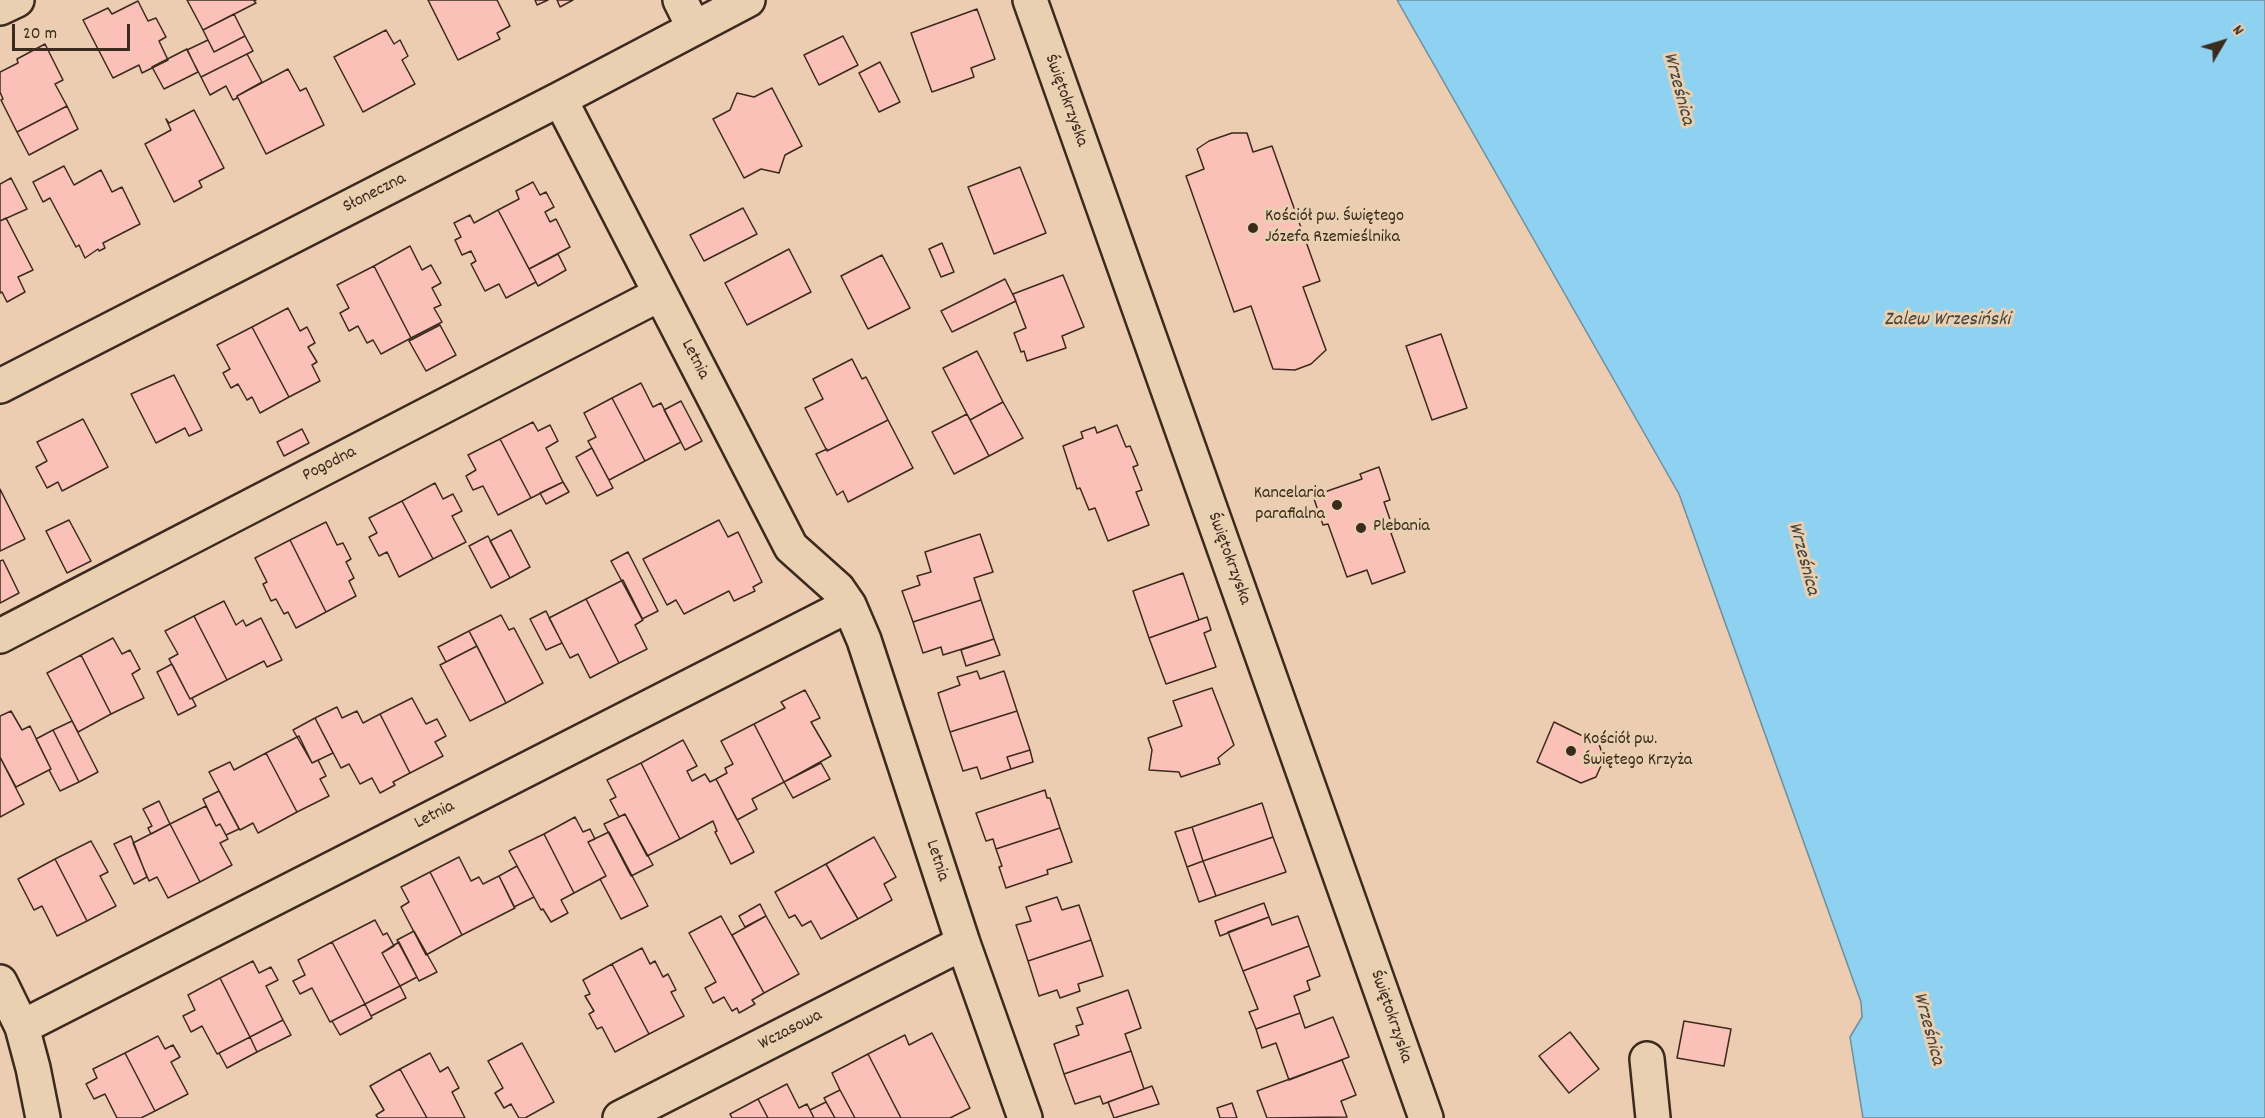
<!DOCTYPE html>
<html>
<head>
<meta charset="utf-8">
<style>
  body { margin:0 }
  #map { position:relative; width:2265px; height:1118px; overflow:hidden; background:#edcdb2; font-family:Dekko,sans-serif }
  canvas { display:block }
  .north { position:absolute; left:2193px; top:12px; width:60px; height:60px; -webkit-text-stroke:4px #e9d0b0; paint-order:stroke; rotate:52deg; font-size:16px; font-weight:700; line-height:24px; text-align:center; color:#3b2a1e }
  .north::after { content:''; display:block; margin:auto; width:21px; height:27px; background:#3b2a1e; clip-path:polygon(50% 0,100% 100%,50% 72%,0 100%) }
  .scale { position:absolute; left:12px; top:24px; width:118px; height:27px; box-sizing:border-box; border:3px solid #3b2a1e; border-top:0; padding-left:8px; font-size:18px; line-height:21px; white-space:nowrap; color:#3b2a1e; -webkit-text-stroke:4px #e9d0b0; paint-order:stroke }
</style>
</head>
<body>
<div id="map">
<canvas width="2265" height="1118"></canvas>
<div class="north">N</div>
<div class="scale">20 m</div>
</div>
<script>
const c = document.querySelector('canvas').getContext('2d');
c.lineJoin = 'round';
function fill(path, color) {
  c.fillStyle = color;
  c.fill(path, 'evenodd');
}
function trace(path, color, width, dash) {
  c.strokeStyle = color;
  c.lineWidth = width;
  c.lineCap = dash ? 'butt' : 'round';
  c.setLineDash(dash || []);
  c.stroke(path);
}
function drawText(font, color, halo, rows, align = 'center') {
  c.font = font + ' Dekko,sans-serif';
  c.lineWidth = 6;
  c.setLineDash([]);
  c.textBaseline = 'middle';
  c.strokeStyle = halo;
  c.fillStyle = color;
  for (const [text, x, y, turn = 0] of rows) {
    c.save();
    c.translate(x, y);
    c.rotate((+turn || 0) * Math.PI / 180);
    c.textAlign = isNaN(turn) ? turn : align;
    if (halo) c.strokeText(text, 0, 0);
    c.fillText(text, 0, 0);
    c.restore();
  }
}
const water = new Path2D(`
  M1397,0h868v1118h-402l-13,-81 12,-20 -1,-15 -182,-508z`);
const building = new Path2D(`
  M187,0h69l-2,1 2,2 -53,27z
  M428,0h69l13,26 -13,7 3,6 -42,21z
  M535,0h13l-11,5z
  M557,0h16l-13,7z
  M138,1l10,20 8,-3 10,19 -7,4 9,19 -26,13 -3,-8 -26,13 -30,-58 25,-12 4,6z
  M977,9l18,50 -24,9 3,9 -42,15 -21,-59z
  M234,14l11,22 -31,16 -11,-22z
  M386,30l8,14 6,-4 8,16 -6,4 13,24 -52,28 -29,-55z
  M245,36l8,15 -52,26 -14,-27 21,-10 6,12z
  M843,36l15,29 -39,20 -15,-30z
  M45,44l18,36 -8,4 12,22 -50,26 -16,-32 2,-1 -3,-7v-20l18,-9 -1,-4z
  M187,49l11,23 -34,17 -12,-22z
  M247,54l15,28 -25,14v2l-4,2 -7,-14 -16,9 -9,-18z
  M880,62l20,40 -21,10 -20,-39z
  M288,69l12,22 6,-3 18,37 -58,29 -29,-58z
  M772,88l30,58 -17,9 -6,18 -18,-4 -17,9 -31,-59 17,-9 7,-17 17,4z
  M67,106l11,23 -49,26 -12,-23z
  M194,110l30,58 -25,13 3,6 -28,15 -29,-58 26,-14 -5,-11 3,4z
  M1232,133h15l6,19 19,-6 48,135 -17,6 23,63 -15,14 -16,6 -22,-1 -22,-63 -17,6 -48,-136 18,-7 -7,-20 12,-8z
  M64,166l10,19 27,-15 11,22 10,-5 18,37 -37,19 2,5 -6,3 -1,-2 -13,9 -6,-13 -3,2 -26,-49 -7,4 -10,-20z
  M1020,167l26,66 -52,21 -26,-67z
  M11,178l16,31 -27,12v-37z
  M533,182l7,13 6,-3 8,15 -9,5 5,10 6,-3 14,28 -41,22 -31,-59 21,-11 -3,-8z
  M743,208l14,26 -53,27 -14,-26z
  M498,210l38,72 -30,16 -7,-14 -14,7 -14,-27 5,-3 -5,-10 -9,4 -7,-15 6,-3 -7,-14 16,-8 4,8z
  M6,218l27,52 -15,7 7,15 -18,10 -5,-10 -2,1v-72z
  M942,243l12,29 -13,5 -12,-28z
  M410,246l12,24 9,-5 10,18 -9,5 9,17 -7,3 8,14 -31,16 -37,-72z
  M789,249l22,43 -64,33 -22,-42z
  M558,254l8,16 -28,16 -9,-17z
  M882,255l28,53 -42,21 -27,-53z
  M374,266l37,72 -30,16 -8,-14 -6,3 -9,-17 -9,5 -9,-18 9,-5 -12,-23z
  M1063,275l21,52 -22,9 4,12 -39,13 -3,-10 -3,1 -7,-19 12,-5 -13,-34z
  M1005,279l11,22 -64,31 -11,-21z
  M288,308l12,23 7,-4 8,16 -7,4 9,15 -5,3 8,16 -31,16 -37,-70z
  M440,325l16,30 -30,16 -17,-30z
  M252,327l37,70 -29,16 -8,-16 -5,3 -9,-16 -7,4 -8,-15 7,-4 -13,-24z
  M1441,334l26,74 -35,12 -26,-74z
  M977,351l26,51 -33,18 -27,-52z
  M852,359l10,20 4,-2 22,43 -61,31 -22,-43 18,-9 -10,-20z
  M174,375l28,55 -13,6 -4,-8 -29,15 -25,-49z
  M641,383l12,24 8,-4 20,39 -36,19 -33,-63z
  M612,398l33,63 -36,19 -21,-39 8,-4 -12,-24z
  M681,401l21,40 -17,9 -21,-40z
  M1003,402l20,36 -34,18 -19,-36z
  M967,414l22,42 -35,18 -22,-42z
  M83,419l25,48 -46,24 -4,-9 -11,6 -11,-21 11,-6 -10,-19z
  M888,420l25,48 -65,34 -5,-11 -6,4 -21,-41 11,-5v2z
  M533,422l5,9 12,-6 8,16 -12,7 17,34 -32,16 -31,-59z
  M1117,425l9,22 4,-1 8,19 -5,2 9,23 -6,2 13,33 -41,16 -13,-33 -6,2 -9,-22 -3,1 -14,-43 20,-8 -2,-6 14,-5 2,6z
  M302,429l7,14 -25,13 -7,-14z
  M500,439l31,59 -33,17 -15,-29 -10,4 -7,-14 10,-6 -8,-15z
  M592,448l21,40 -16,8 -21,-39z
  M1379,467l11,33 -6,2 10,29 -3,2 14,39 -33,12 -5,-14 -20,7 -19,-53 -5,1 -10,-29 49,-17 -2,-5z
  M563,482l6,10 -23,12 -6,-11z
  M435,483l8,16 10,-5 9,17 -10,5 14,26 -33,17 -31,-58z
  M0,489l25,50 -25,12z
  M402,501l31,58 -34,18 -12,-25 -8,4 -10,-19 8,-4 -8,-15z
  M69,520l22,41 -24,12 -21,-42z
  M719,520l9,17 10,-5 24,50 -9,5 2,4 -21,10 -5,-10 -45,23 -8,-14 -9,5 -24,-46z
  M326,522l11,23 6,-2 8,16 -5,3 8,16 -5,3 7,15 -30,16 -36,-72z
  M511,530l19,37 -20,11 -20,-37z
  M980,534l13,38 -19,6 7,22 -68,22 -11,-31 18,-6 -3,-9 14,-4 -6,-20z
  M488,536l22,42 -19,10 -22,-42z
  M290,540l36,72 -30,16 -8,-16 -4,2 -8,-15 -5,2 -8,-17 4,-2 -12,-24z
  M628,552l30,59 -16,8 -31,-58z
  M3,560l16,33 -19,10v-42z
  M1183,573l16,47 -50,18 -16,-47z
  M623,580l20,40 -8,5 12,24 -28,14 -33,-64z
  M586,599l33,64 -29,15 -12,-24 -8,4 -21,-40z
  M981,600l13,39 -51,16 -2,-8 -18,6 -10,-31z
  M224,601l12,24 7,-5 3,6 15,-8 21,42 -15,7 -3,-6 -37,19 -33,-64z
  M546,611l16,32 -16,7 -16,-31z
  M501,615l8,15 5,-2 29,55 -37,20 -37,-72z
  M194,616l33,64 -37,19 -21,-40 9,-5 -13,-23z
  M1207,617l4,13 -7,3 12,34 -50,17 -17,-46z
  M469,631l8,15 -31,16 -8,-15z
  M113,638l9,16 8,-4 10,19 -8,5 12,24 -33,16 -30,-59z
  M994,639l6,16 -34,11 -5,-16z
  M477,646l29,57 -36,18 -30,-56z
  M81,655l30,59 -33,18 -31,-59z
  M172,664l18,35 2,-1 4,8 -18,9 -21,-43z
  M977,671l3,8 24,-8 13,40 -67,21 -12,-39 22,-8 -3,-8z
  M1212,688l22,57 -16,13 2,6 -39,13 -2,-5 -30,-2 3,-20 -4,-12 34,-12 -9,-25z
  M805,690l15,28 -9,4 20,34 -47,26 -30,-58 31,-16 -4,-6z
  M412,698l14,26 11,-5 9,17 -11,6 8,14 -33,17 -30,-59z
  M337,707l5,11 15,-7 6,12 17,-9 30,59 -17,9 2,3 -15,8 -8,-15 -12,6 -11,-20 -8,4 -26,-50z
  M11,711l11,19 8,-4 21,43 -35,18 -16,-30v-41z
  M1017,711l13,39 -23,7 4,12 -30,10 -4,-12 -14,4 -13,-39z
  M315,718l18,35 -21,10 -19,-33z
  M72,721l26,51 -19,10 -26,-52z
  M1554,722l45,22 5,15 -8,18 -15,6 -44,-21z
  M754,724l30,58 -32,17 5,10 -20,11 -21,-41 11,-6 -2,-5 8,-4 -12,-23z
  M53,730l26,52 -19,9 -11,-21 2,-1 -15,-30z
  M299,736l13,27 6,-3 8,16 -6,3 9,17 -32,16 -31,-59z
  M683,740l14,26 -10,5 5,10 13,-7 5,8 6,-3 38,73 -23,12 -16,-32 2,-1 -4,-10 -33,18 -39,-76z
  M1030,750l3,12 -22,7 -4,-12z
  M266,753l31,59 -39,21 -5,-10 -13,7 -31,-58 21,-10 4,8z
  M0,757l24,47 -24,13z
  M641,763l39,76 -33,17 -22,-42 -6,3 -9,-17 6,-3 -9,-17z
  M821,763l9,16 -37,19 -9,-16z
  M1045,790l2,8h3l10,30 -64,21 -3,-10 -7,2 -10,-28z
  M219,791l20,38 -13,6 -6,-11 -4,2 -13,-27z
  M159,801l11,23 -19,10 -3,-6 4,-2 -9,-17z
  M1262,803l11,34 -70,24 -11,-34z
  M206,806l10,20 4,-2 8,15 -8,4 12,22 -32,17 -30,-58z
  M625,814l28,51 -22,11 -27,-52z
  M575,817l8,15 7,-3 5,10 -7,3 18,34 -32,17 -30,-59z
  M170,824l30,58 -32,16 -11,-21 -8,4 -16,-38z
  M1192,827l11,34 -16,6 -12,-35z
  M1060,828l12,34 -25,8 1,4 -42,14 -7,-21 3,-1 -6,-17z
  M609,832l39,74 -27,13 -21,-40 6,-3 -18,-34z
  M544,834l30,59 -13,7 7,13 -17,9 -8,-13 -2,1 -32,-59z
  M131,836l16,41 -13,7 -20,-40z
  M874,837l22,40 -12,7 8,16 -34,19 -32,-55z
  M1273,837l13,35 -70,24 -13,-35z
  M91,841l17,31 -8,4 16,30 -29,15 -32,-62z
  M459,857l12,24 8,-4 4,7 16,-8 16,32 -53,27 -32,-63z
  M55,859l32,62 -30,15 -15,-30 -8,4 -16,-31z
  M1203,861l13,35 -17,6 -12,-35z
  M826,864l32,55 -37,20 -10,-18 -9,5 -7,-11 -6,3 -14,-26z
  M517,866l17,31 -20,10 -15,-31z
  M430,872l32,63 -36,20 -25,-48 8,-5 -8,-15z
  M1057,897l5,13 17,-5 12,35 -63,21 -12,-36 15,-4 -5,-14z
  M1264,903l5,14 -49,19 -5,-15z
  M760,904l6,12 -21,11 -6,-11z
  M721,916l43,77 -12,7 3,4 -16,9 -2,-5 -5,3 -8,-14 -11,6 -8,-15 11,-6 -27,-49z
  M766,916l33,58 -35,19 -32,-58z
  M1298,916l11,30 -66,25 -15,-39 41,-15 3,8z
  M375,920l8,15 4,-2 7,13 -12,7 18,33 -35,18 -33,-62z
  M414,931l23,41 -18,9 -22,-41z
  M1091,940l12,36 -25,8 2,7 -20,7 -3,-8 -18,6 -11,-35z
  M332,942l33,62 -35,18 -18,-34 -12,6 -7,-13 12,-6 -7,-15z
  M399,942l18,35 -17,9 -18,-33z
  M1309,946l11,30 -13,5 3,9 -16,6 6,17 -44,16 -7,-17 9,-3 -15,-38z
  M642,948l8,16 5,-3 8,16 5,-3 8,16 -5,2 13,24 -35,18 -37,-70z
  M253,961l6,12 12,-6 7,13 -12,6 17,34 -33,17 -30,-59z
  M612,964l37,70 -34,18 -13,-25 -5,2 -8,-15 5,-3 -9,-15 5,-2 -7,-14z
  M220,978l30,59 -33,17 -15,-28 -11,6 -8,-16 12,-6 -7,-15z
  M400,986l6,12 -35,18 -6,-12z
  M1128,990l13,38 -16,6 6,17 -67,23 -10,-30 25,-9 -3,-9 7,-2 -6,-16z
  M365,1004l7,14 -32,17 -8,-14z
  M1300,1013l5,15 28,-11 16,40 -60,23 -13,-37 -14,5 -6,-19z
  M283,1020l8,15 -34,17 -7,-15z
  M1684,1021l47,8 -7,37 -47,-8z
  M1570,1032l29,37 -30,24 -30,-37z
  M932,1033l38,75 -20,10h-49l-33,-64 37,-19 4,10z
  M158,1036l7,13 8,-4 7,12 -9,5 17,32 -33,17 -30,-58z
  M250,1037l7,15 -30,16 -8,-15z
  M522,1043l32,59 -29,16h-6l-8,-14 -7,4 -9,-15 8,-5 -15,-27z
  M1131,1051l13,38 -41,15 -3,-8 -25,8 -11,-30z
  M125,1053l30,58 -14,7h-24l-12,-24 -11,5 -8,-15 11,-6 -4,-9z
  M430,1053l10,19 8,-5 11,21 -7,4 13,26h-38l-27,-49z
  M868,1054l33,64h-46l-15,-28 -8,-17z
  M1342,1060l14,35 -15,6 6,16 -80,1 -10,-27z
  M400,1069l27,49h-49l-2,-3 8,-5 -14,-24z
  M787,1084l12,24 8,-4 7,14h-46l-10,-19z
  M1152,1086l7,18 -45,14 -6,-16z
  M840,1090l15,28h-20l-11,-20z
  M758,1099l10,19h-36l-2,-4z
  M826,1102l9,16h-21l-4,-8z
  M1232,1103l5,15h-17l-3,-10z`);
const minor = new Path2D(`
  M680,0l14,28
  M1030,0l396,1118
  M0,8l17,-8
  M560,99l231,448 47,42 11,16 15,35 99,303 62,175
  M0,386l560,-287 188,-99
  M0,636l660,-342
  M0,982l22,45 11,41 10,50
  M22,1027l827,-422
  M1647,1059l6,59
  M620,1118l343,-175`);
const markers = [
  [1253,228,6,"#3b2a1e"],
  [1337,505,6,"#3b2a1e"],
  [1361,528,6,"#3b2a1e"],
  [1571,751,6,"#3b2a1e"]
];
const streetNames = [
  ["Świętokrzyska",1065,101,70],
  ["Słoneczna",375,194,-27],
  ["Letnia",694,360,63],
  ["Pogodna",330,465,-27],
  ["Świętokrzyska",1228,559,70],
  ["Letnia",435,816,-27],
  ["Letnia",936,861,72],
  ["Świętokrzyska",1390,1017,71],
  ["Wczasowa",791,1031,-27]
];
const poiNames = [
  ["Kościół pw. Świętego",1265,218],
  ["Józefa Rzemieślnika",1265,239],
  ["Kancelaria",1325,495,"right"],
  ["parafialna",1325,516,"right"],
  ["Plebania",1373,528],
  ["Kościół pw.",1583,741],
  ["Świętego Krzyża",1583,762]
];
const waterNames = [
  ["Wrześnica",1677,89,75],
  ["Zalew Wrzesiński",1947,321],
  ["Wrześnica",1802,559,75],
  ["Wrześnica",1927,1029,75]
];
fill(water, '#8ed1f0');
trace(water, '#6d8e9c', 1.5);
fill(building, '#fbc0b8');
trace(building, '#3b2a1e', 1.5);
trace(minor, '#3b2a1e', 38);
trace(minor, '#e9d0b0', 33);
for (const [x, y, r, color] of markers) {
  const dot = new Path2D();
  dot.arc(x, y, r, 0, 2 * Math.PI);
  c.fillStyle = color;
  c.fill(dot);
  trace(dot, '#e9d0b0', 2);
}
drawText('18px', '#3b2a1e', '#e9d0b0', streetNames);
drawText('18px', '#3b2a1e', '#e9d0b0', poiNames, 'left');
drawText('italic 20px', '#47433e', '#e9d0b0', waterNames);
</script>
</body>
</html>
